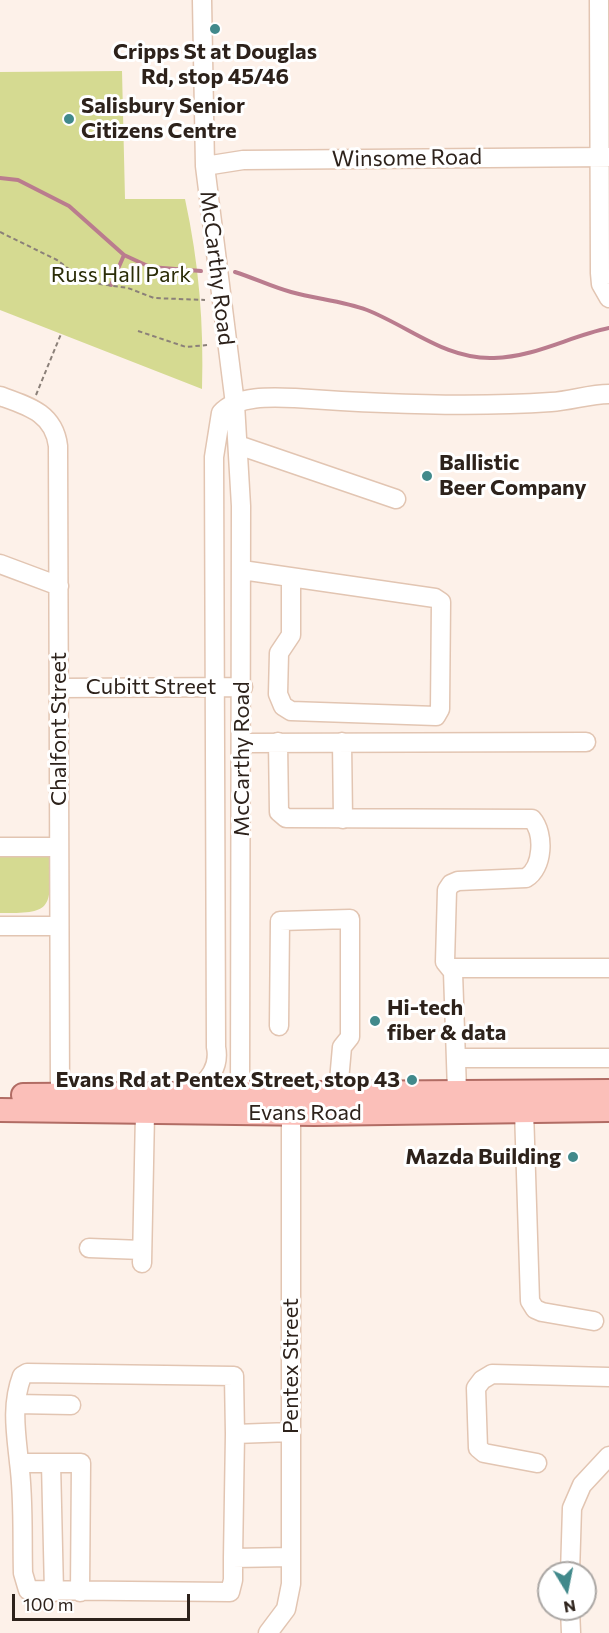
<!DOCTYPE html>
<html>
<head>
<meta charset="utf-8">
<style>
  body { margin:0 }
  #map { position:relative; width:609px; height:1633px; overflow:hidden; background:#fdf1e9; font-family:Commissioner,sans-serif }
  canvas { display:block }
  .north { position:absolute; left:537px; top:1561px; width:60px; height:60px; box-sizing:border-box; background:#fff; border:2px solid #aba7a4; border-radius:50%; rotate:170deg; font-size:16px; font-weight:700; line-height:24px; text-align:center; color:#2d221b }
  .north::after { content:''; display:block; margin:auto; width:21px; height:27px; background:#41898b; clip-path:polygon(50% 0,100% 100%,50% 72%,0 100%) }
  .scale { position:absolute; left:12px; top:1594px; width:178px; height:27px; box-sizing:border-box; border:3px solid #2d221b; border-top:0; padding-left:8px; font-size:18px; line-height:21px; white-space:nowrap; color:#2d221b; -webkit-text-stroke:4px #fff; paint-order:stroke }
</style>
</head>
<body>
<div id="map">
<canvas width="609" height="1633"></canvas>
<div class="north">N</div>
<div class="scale">100 m</div>
</div>
<script>
const c = document.querySelector('canvas').getContext('2d');
c.lineJoin = 'round';
function fill(path, color) {
  c.fillStyle = color;
  c.fill(path, 'evenodd');
}
function trace(path, color, width, dash) {
  c.strokeStyle = color;
  c.lineWidth = width;
  c.lineCap = dash ? 'butt' : 'round';
  c.setLineDash(dash || []);
  c.stroke(path);
}
function drawText(font, color, halo, rows, align = 'center') {
  c.font = font + ' Commissioner,sans-serif';
  c.lineWidth = 6;
  c.setLineDash([]);
  c.textBaseline = 'middle';
  c.strokeStyle = halo;
  c.fillStyle = color;
  for (const [text, x, y, turn = 0] of rows) {
    c.save();
    c.translate(x, y);
    c.rotate((+turn || 0) * Math.PI / 180);
    c.textAlign = isNaN(turn) ? turn : align;
    if (halo) c.strokeText(text, 0, 0);
    c.fillText(text, 0, 0);
    c.restore();
  }
}
const green = new Path2D(`
  M122,71l3,128h60c14,64 19,126 17,190l-202,-79v-238z
  M0,853h47l3,3c0,51 5,58 -50,57z`);
const stream = new Path2D(`
  M0,178l18,2 51,26 55,49 26,12 51,4
  M235,272c19,6 37,15 56,20 25,7 52,9 76,18 43,17 79,50 127,48 41,-1 76,-22 115,-30
  M111,285l13,-30`);
const path = new Path2D(`
  M0,232l57,28 29,22 42,6 26,10 51,2
  M138,331l48,16 21,-2
  M36,395l25,-61`);
const minor = new Path2D(`
  M202,0l3,166 30,238 6,102 -1,600
  M599,0l1,273 1,11 8,14
  M205,166l38,-6 366,-3
  M0,396c28,10 54,17 58,50l2,649
  M238,445l158,54
  M0,564l59,22
  M242,570l193,28 6,4 -1,107 -4,7 -145,-5 -8,-5 -5,-12 1,-41 12,-18v-57
  M59,688l184,-1
  M278,742l1,70 7,6 246,1c13,15 11,49 -6,59l-68,3 -7,3 -4,6 -2,72 8,10
  M342,742l1,77
  M243,743l343,-1
  M0,847h59
  M0,926h59
  M279,1026l1,-105 70,-2v118l-8,10 -4,45
  M456,1058h153
  M457,1091l-4,-119 2,-4h154
  M194,1092c15,-12 26,-25 22,-45l-2,-590 7,-44c16,-18 52,-16 74,-15 84,6 171,10 256,4 20,-1 38,-8 58,-8
  M524,1110l6,191 5,8 7,3 52,9
  M89,1248l53,2
  M142,1263l3,-150
  M16,1404l55,1
  M19,1463h62l-1,129
  M51,1463l3,129
  M537,1463l-53,-10 -6,-5 -2,-60 6,-8 10,-6 117,3
  M291,1557l-58,1v22l-3,12 -202,-2 -5,-17c-1,-36 1,-74 -4,-111 -3,-29 -8,-57 3,-86l5,-3 207,3 1,58 56,-2
  M233,1558l2,-124
  M570,1573l2,-65 10,-23 27,-29
  M570,1609l1,24
  M268,1633l18,-24 5,-25v-482`);
const major = new Path2D(`
  M23,1095l586,-4
  M0,1110l314,4 295,-4`);
const markers = [
  [215,29,6,"#41898b"],
  [69,119,6,"#41898b"],
  [427,476,6,"#41898b"],
  [375,1021,6,"#41898b"],
  [412,1080,6,"#41898b"],
  [573,1157,6,"#41898b"]
];
const poiNames = [
  ["Cripps St at Douglas",215,52,"center"],
  ["Rd, stop 45/46",215,77,"center"],
  ["Salisbury Senior",81,106],
  ["Citizens Centre",81,131],
  ["Ballistic",439,463],
  ["Beer Company",439,488],
  ["Hi-tech",387,1008],
  ["fiber & data",387,1033],
  ["Evans Rd at Pentex Street, stop 43",400,1080,"right"],
  ["Mazda Building",561,1157,"right"]
];
const streetNames = [
  ["Winsome Road",407,158,-1],
  ["McCarthy Road",217,268,83],
  ["Cubitt Street",151,687],
  ["Chalfont Street",59,729,-90],
  ["McCarthy Road",242,759,-90],
  ["Evans Road",305,1113],
  ["Pentex Street",291,1366,-90]
];
const parkNames = [
  ["Russ Hall Park",121,275]
];
fill(green, '#d5da91');
trace(stream, '#ba7c8e', 4);
trace(minor, '#e2c5b2', 21);
trace(major, '#b16c64', 26);
trace(path, '#8b8079', 2, [4.5, 3]);
trace(minor, '#fff', 18);
trace(major, '#fbbfb9', 22);
for (const [x, y, r, color] of markers) {
  const dot = new Path2D();
  dot.arc(x, y, r, 0, 2 * Math.PI);
  c.fillStyle = color;
  c.fill(dot);
  trace(dot, '#fff', 2);
}
drawText('bold 22px', '#2d221b', '#fff', poiNames, 'left');
drawText('22px', '#2d221b', '#fff', streetNames);
drawText('22px', '#2b2d08', '#fff', parkNames);
</script>
</body>
</html>
